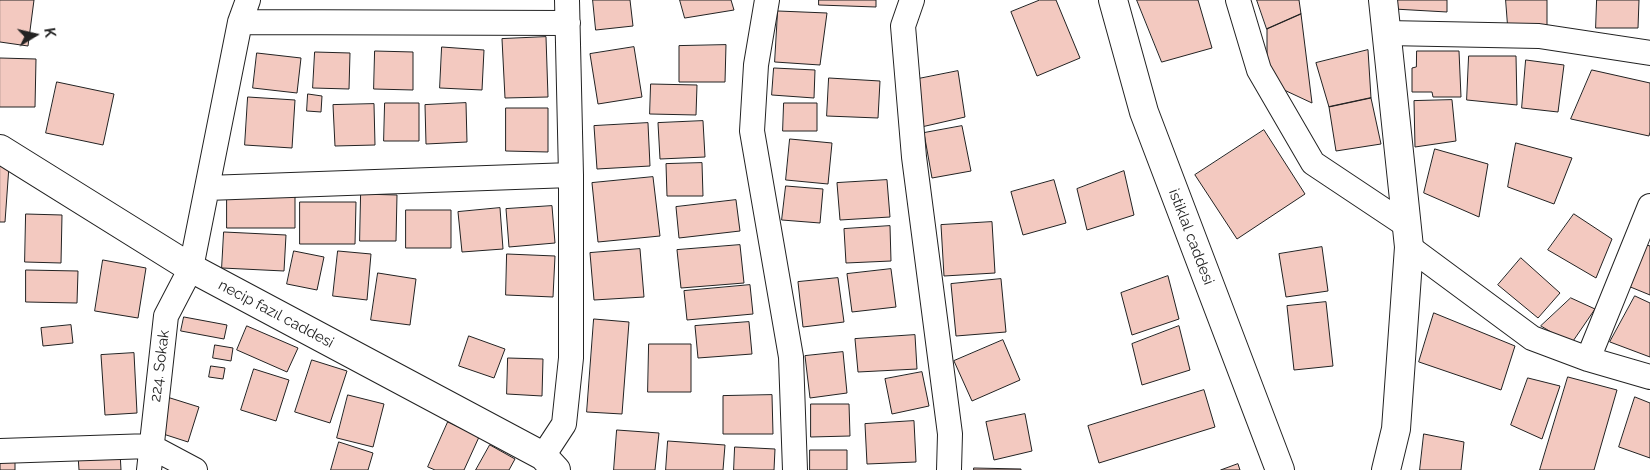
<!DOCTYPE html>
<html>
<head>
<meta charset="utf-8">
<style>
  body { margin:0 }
  #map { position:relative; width:1650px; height:470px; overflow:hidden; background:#fff; font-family:Raleway,sans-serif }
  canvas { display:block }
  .north { position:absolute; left:10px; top:10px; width:50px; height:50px; -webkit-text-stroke:4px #fff; paint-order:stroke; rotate:81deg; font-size:14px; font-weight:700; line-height:20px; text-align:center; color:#222 }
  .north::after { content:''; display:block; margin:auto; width:18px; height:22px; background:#222; clip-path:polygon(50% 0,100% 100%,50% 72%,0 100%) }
</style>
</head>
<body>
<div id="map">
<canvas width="1650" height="470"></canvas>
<div class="north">K</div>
</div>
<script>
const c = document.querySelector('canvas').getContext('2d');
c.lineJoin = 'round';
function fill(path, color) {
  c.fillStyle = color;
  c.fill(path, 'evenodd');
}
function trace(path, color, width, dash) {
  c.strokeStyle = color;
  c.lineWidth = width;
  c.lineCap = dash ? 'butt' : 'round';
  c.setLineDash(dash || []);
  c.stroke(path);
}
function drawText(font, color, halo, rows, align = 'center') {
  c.font = font + ' Raleway,sans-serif';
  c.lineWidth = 4;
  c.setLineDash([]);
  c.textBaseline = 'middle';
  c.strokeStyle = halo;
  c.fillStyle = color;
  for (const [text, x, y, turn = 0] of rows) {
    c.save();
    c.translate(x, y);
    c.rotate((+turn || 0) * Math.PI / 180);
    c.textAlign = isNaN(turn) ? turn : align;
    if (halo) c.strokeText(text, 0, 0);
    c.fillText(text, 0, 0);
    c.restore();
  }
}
const building = new Path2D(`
  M0,0h34l-6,46 -28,-4z
  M593,0h37l3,26 -37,4z
  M680,0h51l3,10 -49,8z
  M819,0h57v7l-57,-2z
  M1040,0h16l24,58 -43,18 -26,-64z
  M1137,0h61l14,48 -50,14z
  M1257,0h42l2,14 -34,15z
  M1395,0h52v12l-53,-3z
  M1506,0h41v26h-39z
  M1597,0h42l-1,28h-42z
  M778,11l49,2 -7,52 -45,-3z
  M1301,14l11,89 -45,-21v-53z
  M546,37l2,60 -43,1 -3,-59z
  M726,45l-1,37h-46v-36z
  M442,47l42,3 -2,40 -42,-2z
  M634,47l8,50 -44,7 -8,-50z
  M1368,50l3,48 -42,9 -13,-44z
  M375,51l38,1v38l-39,-1z
  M1417,51h42l2,46h-28l-1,-5h-20v-24l4,-1z
  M315,52l35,1 -1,36 -36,-1z
  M257,53l44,5 -4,35 -44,-5z
  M1469,56h47l1,49 -50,-5z
  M0,58l36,1 -1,48h-35z
  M1526,60l38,5 -6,47 -36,-4z
  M774,68l41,2 -1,28 -42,-3z
  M1592,70l58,13v49l-1,4 -78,-17z
  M958,71l7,46 -48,11 -4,-48z
  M829,78l51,3 -2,37 -51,-2z
  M57,82l57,12 -11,51 -57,-12z
  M651,84l46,1 -1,30 -46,-1z
  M308,94l14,2 -1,16 -14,-1z
  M248,97l47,3 -3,48 -47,-3z
  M1371,98l10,46 -45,7 -7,-44z
  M1452,100l4,41 -41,6 -1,-46z
  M385,103h34v38h-35z
  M466,103l1,39 -41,2 -1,-39z
  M784,103h33v28h-34z
  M374,104l1,41 -40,1 -2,-41z
  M506,108h42v44l-42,-1z
  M703,121l2,36 -45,2 -2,-36z
  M648,123l2,43 -53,3 -3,-43z
  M962,126l9,45 -39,7 -8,-45z
  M1264,130l41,64 -68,45 -42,-64z
  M790,139l42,4 -4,41 -42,-4z
  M1516,143l56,15 -18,46 -46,-17z
  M1435,149l53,15 -9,53 -55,-24z
  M702,163l1,33h-36l-1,-32z
  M0,166h9l-4,56h-5z
  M1124,171l10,44 -47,15 -10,-41z
  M653,177l7,59 -62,6 -6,-59z
  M887,180l3,37 -50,3 -3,-37z
  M1054,180l12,43 -43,12 -12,-43z
  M786,186l37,3 -3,34 -38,-3z
  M227,193h68v35h-68z
  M361,194l36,1 -1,46h-36z
  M736,200l4,31 -61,7 -3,-31z
  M300,202h56l-1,42h-55z
  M552,206l3,37 -46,4 -3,-38z
  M500,208l3,41 -41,3 -4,-40z
  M406,210h45v38h-45z
  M26,214l36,1 -1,48 -36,-1z
  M1574,214l38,25 -16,39 -48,-28z
  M992,222l3,51 -51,3 -3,-51z
  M890,226l1,35 -45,2 -2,-34z
  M224,232l62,3 -2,36 -62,-3z
  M740,245l4,38 -63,5 -4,-38z
  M1647,245l3,1v49l-22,-9z
  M1322,247l6,44 -42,6 -7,-43z
  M640,249l4,48 -50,3 -4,-47z
  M294,251l30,6 -7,33 -30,-6z
  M338,251l33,3 -4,46 -34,-4z
  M507,254l48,2 -2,41 -47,-2z
  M1521,258l39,35 -22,25 -40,-33z
  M103,260l43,8 -8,50 -43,-7z
  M891,269l5,38 -44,5 -5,-38z
  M26,270l52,1 -1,32 -51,-1z
  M378,273l38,6 -6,46 -39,-5z
  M1168,276l11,43 -47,16 -11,-42z
  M838,278l6,44 -41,5 -5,-45z
  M1001,279l5,53 -50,4 -5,-52z
  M750,285l3,29 -66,6 -3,-29z
  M1635,296l15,7v54l-40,-15z
  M1571,298l24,11 -24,35 -30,-18z
  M1326,302l7,64 -39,4 -7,-64z
  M1434,313l81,33 -14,44 -82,-28z
  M184,317l43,8 -3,14 -43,-8z
  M594,319l35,3 -7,92 -35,-2z
  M749,322l3,32 -54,4 -3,-32z
  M71,325l2,18 -30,3 -2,-18z
  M247,326l51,22 -11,24 -50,-22z
  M1179,326l11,44 -48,15 -10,-41z
  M915,335l2,34 -59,3 -3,-33z
  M469,336l36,13 -11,29 -35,-12z
  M1003,340l17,40 -48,21 -18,-40z
  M649,344h42v48h-43z
  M215,345l18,3 -2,13 -18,-3z
  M843,352l4,41 -37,5 -5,-42z
  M134,353l3,60 -32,2 -4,-60z
  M508,358l35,1 -1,37 -35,-2z
  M312,360l35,11 -17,52 -35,-11z
  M211,366l14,2 -2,11 -14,-2z
  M254,369l35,11 -13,41 -35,-11z
  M922,372l7,34 -37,8 -7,-35z
  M1568,377l49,13 -23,80h-54z
  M1528,378l32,8 -18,53 -31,-14z
  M1204,390l11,37 -116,36 -11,-37z
  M348,395l36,9 -11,43 -36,-9z
  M772,395l1,39h-50v-38z
  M167,397l32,10 -11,35 -31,-10z
  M1635,397l15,6v55l-31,-11z
  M811,404h38l1,32 -39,1z
  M1025,414l7,37 -38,9 -8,-38z
  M914,421l2,41 -49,2 -2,-40z
  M448,422l31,15 -15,33h-29l-7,-3z
  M617,430l42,3 -4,37h-41z
  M1424,434l40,8 -3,28h-41z
  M668,441l57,4 -2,25h-57z
  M339,442l34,11 -5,17h-37z
  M490,445l25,14 -6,11h-33z
  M735,447l40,2 -1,21h-40z
  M810,450h37v20h-37z
  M120,452l1,18h-42l-1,-15z
  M15,458v12h-15v-11z
  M1238,464l2,6h-19z
  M974,468l47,1v1h-47z`);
const street = new Path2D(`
  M767,0l-11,65 -4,66 39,226 4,113
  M912,0l-9,26 11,131 36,277 -1,36
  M1238,0l21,70 54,93 93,62
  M240,22l328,1
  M1387,33l152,3 111,17
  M207,188l364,-13
  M1409,247l123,91 56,21 62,18
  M1588,359l62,-153
  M0,451l150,-5 45,24
  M543,456l21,-32 7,-66v-183l-4,-175
  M149,470l17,-154 25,-48 49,-246 8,-22`);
const secondary = new Path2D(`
  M1113,0l31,112 136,358
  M1383,0l26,247 -13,182 -10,41
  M0,149l191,119 352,188 13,14`);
const streetNames = [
  ["istiklal caddesi",1191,237,69],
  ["necip fazıl caddesi",276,314,28],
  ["224. Sokak",160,366,-83]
];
fill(building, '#f3c9c0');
trace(building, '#222', 1);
trace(street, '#222', 26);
trace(secondary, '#222', 30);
trace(street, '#fff', 24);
trace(secondary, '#fff', 28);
drawText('15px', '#222', '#fff', streetNames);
</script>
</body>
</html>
